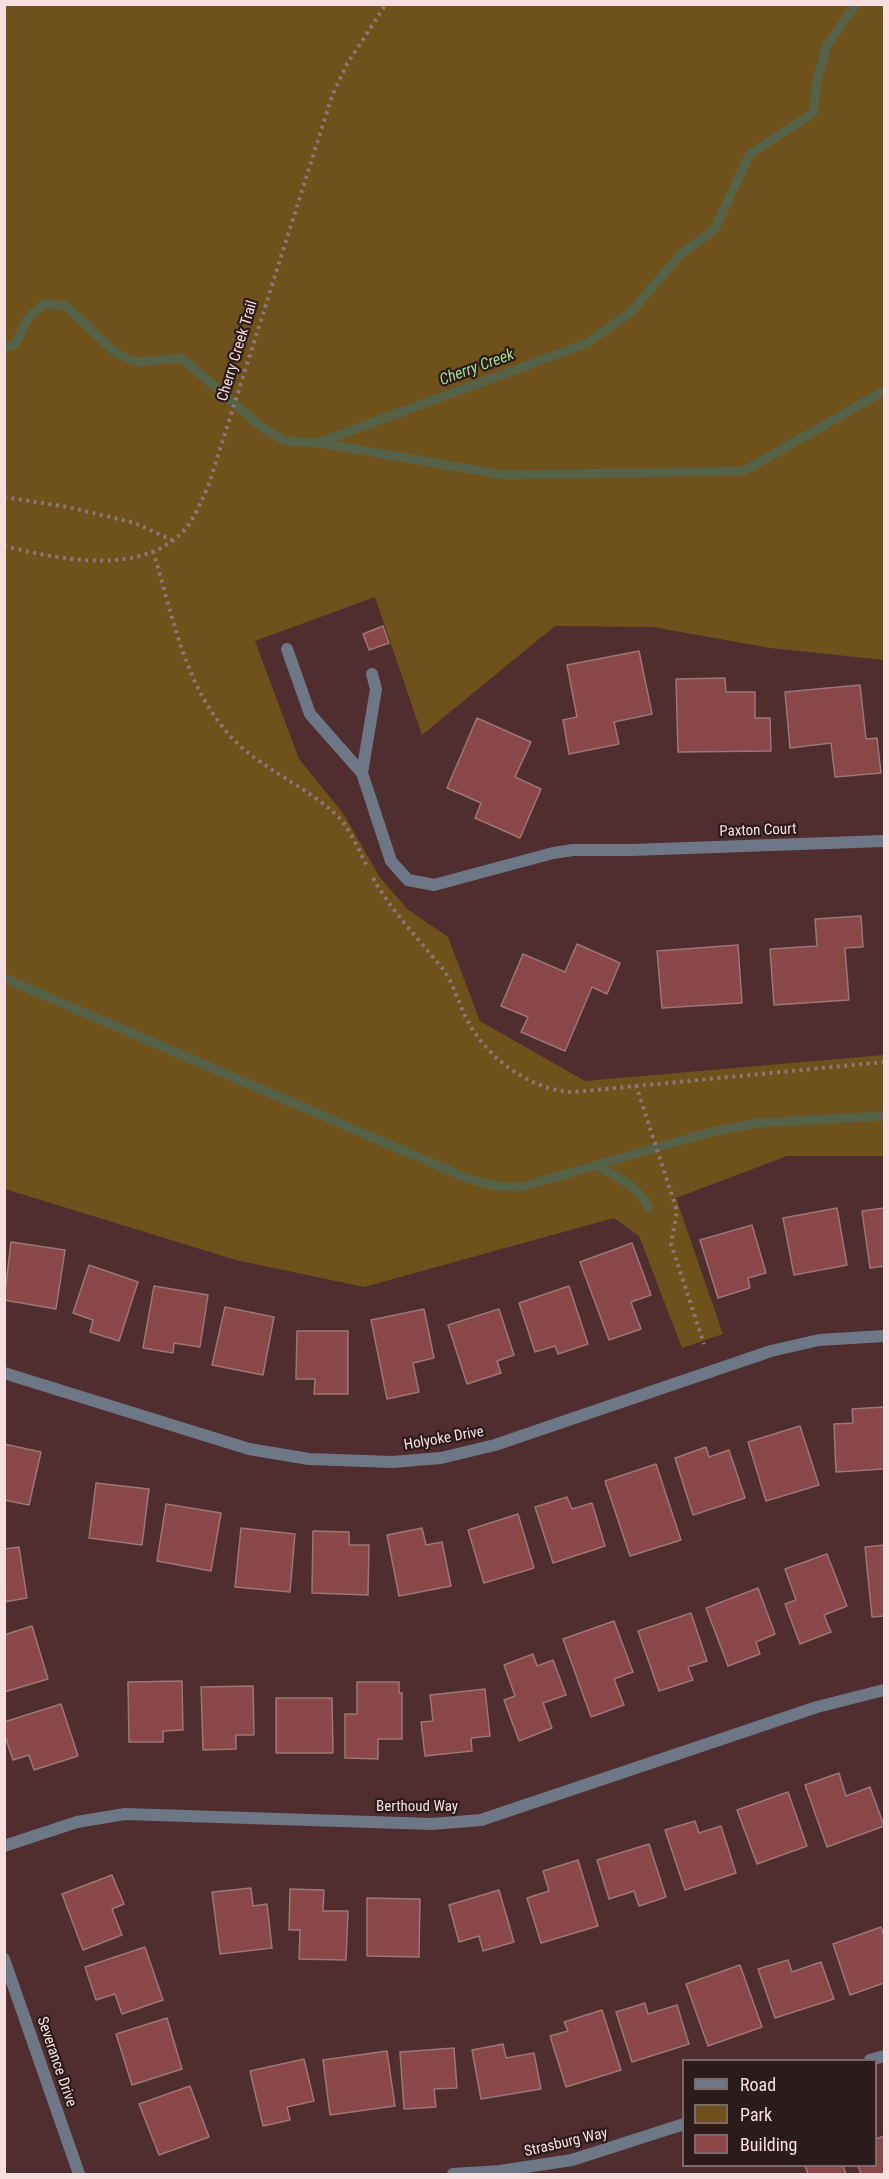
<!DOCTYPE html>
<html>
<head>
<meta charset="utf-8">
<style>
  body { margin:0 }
  #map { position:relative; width:889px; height:2179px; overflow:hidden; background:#502d2e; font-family:"Roboto Condensed",sans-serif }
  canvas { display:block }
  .frame { position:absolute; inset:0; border:6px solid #f7dfdf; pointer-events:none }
  .legend { position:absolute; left:682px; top:2059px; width:195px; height:108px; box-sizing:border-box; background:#2b1b1b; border:2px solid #7d6969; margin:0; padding:8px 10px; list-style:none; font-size:18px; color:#f7dfdf }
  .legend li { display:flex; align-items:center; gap:12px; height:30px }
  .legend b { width:30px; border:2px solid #7d6969 }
</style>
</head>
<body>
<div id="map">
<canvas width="889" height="2179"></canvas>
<div class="frame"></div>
<ul class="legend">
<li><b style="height:8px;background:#6e7785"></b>Road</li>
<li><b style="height:16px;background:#6f511c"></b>Park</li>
<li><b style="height:16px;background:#8a484b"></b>Building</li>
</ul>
</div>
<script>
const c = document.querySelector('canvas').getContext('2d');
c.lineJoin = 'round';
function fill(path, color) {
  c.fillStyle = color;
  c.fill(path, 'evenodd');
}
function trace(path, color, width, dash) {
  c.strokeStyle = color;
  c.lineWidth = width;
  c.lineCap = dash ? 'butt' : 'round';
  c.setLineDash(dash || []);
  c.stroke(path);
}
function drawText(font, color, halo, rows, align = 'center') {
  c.font = font + ' "Roboto Condensed",sans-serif';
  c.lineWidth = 4.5;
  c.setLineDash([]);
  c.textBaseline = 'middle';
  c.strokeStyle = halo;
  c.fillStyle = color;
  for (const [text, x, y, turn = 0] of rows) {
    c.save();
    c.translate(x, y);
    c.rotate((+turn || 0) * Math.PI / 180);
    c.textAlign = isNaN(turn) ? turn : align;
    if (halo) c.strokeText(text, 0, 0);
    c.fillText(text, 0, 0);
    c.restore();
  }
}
const green = new Path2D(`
  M4,5h880v655l-114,-12 -117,-21 -98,-1 -133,109 -47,-138 -120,44 44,118 44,54 36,63 28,33 41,28 32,84 105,60 299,-26v101h-97l-111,42 47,136 -41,14 -43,-112 -25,-18 -250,69 -128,-27 -231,-71z`);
const stream = new Path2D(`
  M4,348l11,-4 14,-27 15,-13 21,1 51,48 20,9 46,-4 82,71 22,12 32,2 269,-100 44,-31 50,-58 33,-24 36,-76 63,-41 5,-37 9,-30 29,-42
  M320,443l184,32 240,-4 140,-80
  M4,978l465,201 28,7 24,1 190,-55 46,-9 127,-7
  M596,1165c22,12 41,20 53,43`);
const building = new Path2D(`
  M383,626l6,17 -20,7 -6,-16z
  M639,651l13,63 -38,8 5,22 -50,10 -6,-34 14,-3 -10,-52z
  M725,678l1,14h29v26h15l1,33 -93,1 -2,-73z
  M860,685l6,54 11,-1 4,35 -46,4 -4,-34 -41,5 -5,-56z
  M477,718l54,24 -16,35 26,12 -21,49 -45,-20 6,-15 -34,-15z
  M861,916l2,31 -18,1 4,52 -75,5 -4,-56 47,-3 -2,-27z
  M577,944l43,19 -13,31 -15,-7 -27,64 -44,-19 7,-15 -27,-11 22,-52 42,18z
  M738,945l4,58 -80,5 -5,-57z
  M837,1208l10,57 -53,10 -11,-57z
  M884,1208v58l-14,2 -8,-57z
  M752,1225l14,48 -18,5 2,10 -32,10 -18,-58z
  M11,1242l54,8 -9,59 -52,-9z
  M632,1243l19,52 -20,7 10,27 -32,11 -29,-78z
  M89,1265l49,17 -19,59 -29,-9 3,-12 -20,-7z
  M154,1286l54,9 -8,52 -26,-4 -1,10 -30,-5z
  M569,1286l19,58 -30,10 -3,-8 -20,6 -16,-49z
  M225,1307l49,10 -11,58 -51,-10z
  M424,1309l10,49 -21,5 6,29 -32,7 -16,-79z
  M499,1309l15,46 -17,6 4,12 -34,11 -19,-59z
  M297,1331h51v63h-34l1,-15h-19z
  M884,1407v62l-48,3 -2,-48 19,-1 -1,-14z
  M800,1426l19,59 -53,16 -18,-59z
  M4,1444l37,8 -12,53 -25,-5z
  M706,1447l3,10 20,-7 16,48 -52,17 -18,-57z
  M656,1464l25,76 -51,16 -25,-75z
  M96,1483l53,6 -7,56 -53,-7z
  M567,1497l5,12 20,-6 13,43 -52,17 -18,-56z
  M166,1504l55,9 -10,58 -54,-10z
  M518,1514l16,54 -50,15 -16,-53z
  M241,1528l54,6 -5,58 -55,-5z
  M422,1528l4,17 16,-3 9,44 -52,10 -12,-61z
  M313,1531l36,1v13h20l-1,50 -56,-2z
  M884,1545v71l-12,1 -7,-70z
  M19,1547l8,51 -23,4v-53z
  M827,1554l20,52 -23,9 7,17 -31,12 -15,-40 11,-4 -11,-31z
  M758,1588l17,46 -19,8 4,12 -32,12 -22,-58z
  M691,1613l16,48 -19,6 5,13 -34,11 -21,-60z
  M614,1621l19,51 -19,7 10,26 -33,12 -28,-78z
  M32,1626l16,53 -44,13v-57z
  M533,1654l4,12 16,-6 13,35 -23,8 9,25 -33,13 -15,-41 11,-4 -11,-31z
  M182,1681l1,49 -20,1v11h-34l-1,-60z
  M357,1682h42v11h3v46h-24v20l-33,-1v-44h12z
  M253,1686l1,49h-18v14l-33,1 -2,-63z
  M485,1689l5,47 -19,2 1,13 -47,5 -4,-34 12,-1 -3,-26z
  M276,1698h56l1,55h-57z
  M61,1704l17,52 -44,14 -5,-15 -16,5 -9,-27v-11z
  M839,1773l7,23 24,-9 14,39 -57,21 -22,-62z
  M788,1792l19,54 -50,18 -20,-54z
  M695,1821l4,12 22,-7 15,47 -51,17 -20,-60z
  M649,1844l17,53 -27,9 -5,-15 -25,8 -12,-39z
  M578,1860l20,66 -57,17 -14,-45 22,-7 -6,-20z
  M112,1875l12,29 -12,5 10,26 -39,15 -21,-56z
  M251,1888l2,18 14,-2 5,44 -52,6 -8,-62z
  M290,1889l34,1 -1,21h25l-2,49 -47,-1 1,-29h-11z
  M499,1890l15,52 -31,9 -4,-15 -20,6 -10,-37z
  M367,1898l53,1 -1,58 -52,-1z
  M881,1927l3,9v47l-34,12 -17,-51z
  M145,1947l18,53 -41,14 -7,-20 -19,6 -11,-33z
  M788,1960l4,12 29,-10 13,37 -59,19 -17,-49z
  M740,1965l22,62 -54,19 -22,-62z
  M645,2003l3,11 29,-9 12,39 -57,18 -16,-50z
  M602,2010l19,60 -55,17 -16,-51 18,-5 -4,-9z
  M167,2018l15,51 -50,16 -16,-51z
  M503,2044l3,14 28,-5 7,36 -60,10 -9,-49z
  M454,2048l3,40 -23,1 2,18 -32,2 -4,-57z
  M387,2051l8,55 -65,9 -7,-55z
  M304,2059l10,42 -27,6 3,13 -27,6 -13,-55z
  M190,2086l19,51 -50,18 -20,-51z
  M884,2136v38h-23l-3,-8h18v-27z
  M805,2166h38l3,8h-38z`);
const path = new Path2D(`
  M4,497l64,10 67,16 37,17
  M4,546c54,13 140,32 182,-18 9,-11 15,-27 22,-41l124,-391 15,-32 39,-60
  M153,551c20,65 31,136 80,188 29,30 69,45 100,73 16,13 24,35 34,54
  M373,878c19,34 45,60 69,90 14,18 18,43 31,62 21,33 61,61 101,62l310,-30
  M636,1085l41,126 -6,33 33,100`);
const service = new Path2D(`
  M287,649l23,65 52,59 29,88 17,19 26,5 119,-32 20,-3h59
  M362,773l14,-84 -4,-15`);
const minor = new Path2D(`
  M632,850l252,-9
  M4,1373l245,76 60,10 83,3 49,-4 54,-13 276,-94 48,-11 65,-4
  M4,1846l73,-24 48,-8 307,10 49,-4 336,-113 67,-17
  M4,1959l75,215
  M870,2060l14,-4
  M453,2174l47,-3 72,-11 112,-36`);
const streetNames = [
  ["Cherry Creek Trail",238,351,-73],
  ["Paxton Court",758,831,-2],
  ["Holyoke Drive",444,1439,-10],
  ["Berthoud Way",417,1807],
  ["Severance Drive",56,2062,71],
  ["Strasburg Way",566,2143,-13]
];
const waterNames = [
  ["Cherry Creek",477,368,-20]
];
fill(green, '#6f511c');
trace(stream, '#566248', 9);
fill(building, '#8a484b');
trace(building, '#9e7676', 1.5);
trace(path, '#937475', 4, [3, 4.5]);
trace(service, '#6e7785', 12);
trace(minor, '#6e7785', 12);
drawText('15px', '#f7dfdf', '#2b1b1b', streetNames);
drawText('italic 16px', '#a2dc90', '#2b1b1b', waterNames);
</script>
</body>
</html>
